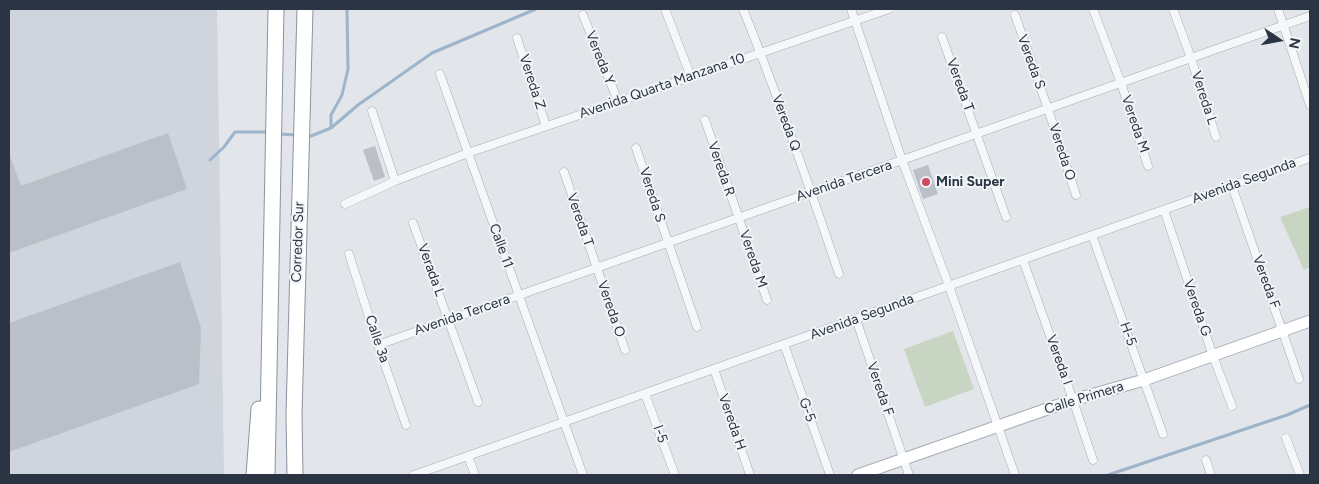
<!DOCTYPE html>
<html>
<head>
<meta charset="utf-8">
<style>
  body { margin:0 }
  #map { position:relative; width:1319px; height:484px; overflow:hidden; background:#e2e6eb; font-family:Figtree,sans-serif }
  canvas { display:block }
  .frame { position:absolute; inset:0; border:10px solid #2a3443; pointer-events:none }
  .north { position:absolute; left:1254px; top:15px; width:50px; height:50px; -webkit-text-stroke:4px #f2f5f8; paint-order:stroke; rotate:102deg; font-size:14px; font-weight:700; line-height:20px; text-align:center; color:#2a3443 }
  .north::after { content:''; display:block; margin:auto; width:18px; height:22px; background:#2a3443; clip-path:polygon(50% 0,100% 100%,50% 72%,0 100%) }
</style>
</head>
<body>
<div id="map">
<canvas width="1319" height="484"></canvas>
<div class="frame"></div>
<div class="north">N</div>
</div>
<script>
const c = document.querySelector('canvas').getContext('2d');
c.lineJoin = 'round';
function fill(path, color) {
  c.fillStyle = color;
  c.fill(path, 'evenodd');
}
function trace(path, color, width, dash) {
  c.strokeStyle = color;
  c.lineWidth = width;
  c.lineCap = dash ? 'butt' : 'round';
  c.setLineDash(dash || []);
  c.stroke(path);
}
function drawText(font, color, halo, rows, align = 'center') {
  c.font = font + ' Figtree,sans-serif';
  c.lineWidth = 4;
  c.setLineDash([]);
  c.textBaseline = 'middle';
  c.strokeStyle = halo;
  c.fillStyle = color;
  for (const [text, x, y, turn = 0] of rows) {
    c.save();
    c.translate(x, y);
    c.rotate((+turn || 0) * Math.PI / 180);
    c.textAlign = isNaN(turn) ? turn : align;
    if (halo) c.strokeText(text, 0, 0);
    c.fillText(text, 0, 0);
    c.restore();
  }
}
const built = new Path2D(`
  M9,9h208l7,466h-215z`);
const green = new Path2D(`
  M1310,207v60l-6,3 -24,-53z
  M953,331l21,58 -49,18 -21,-58z`);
const stream = new Path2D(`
  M331,127v-12l11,-20 6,-26 -1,-60
  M280,134l16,1
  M311,136l20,-8 27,-23 74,-52 104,-44
  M210,160l14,-13 11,-15h31
  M1108,475l179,-60 23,-10`);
const building = new Path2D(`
  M168,133l19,56 -178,64v-99l12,32z
  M375,146l10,31 -11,4 -11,-31z
  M928,165l10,29 -15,5 -10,-29z
  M180,262l21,66 -2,56 -190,68v-129z`);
const street = new Path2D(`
  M665,9l26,68
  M743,9c35,87 66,176 96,265
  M851,9l51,151 47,126 66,189
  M1093,9l28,74 27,83
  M1173,9l18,49 25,79
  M1278,9l32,96
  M583,15l35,86
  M1015,15l33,94 28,86
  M942,37l64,180
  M517,38l29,88
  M440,74l143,401
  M372,111l23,70
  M705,120l62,180
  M636,148l61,179
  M564,172l61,178
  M1232,186l67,193
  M345,204l50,-23 73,-28 421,-144
  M1164,210l49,146 19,50
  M413,223l65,179
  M1092,235l71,199
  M349,254l29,91 28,80
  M1023,260l50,140 20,60
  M856,319l53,156
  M784,344l46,131
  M378,345l932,-329
  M714,369l36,106
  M645,394l30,81
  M1286,438l14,37
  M468,456l7,19
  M1206,460l5,15
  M414,475l896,-317`);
const secondary = new Path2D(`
  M858,475l215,-75 71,-20 166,-59`);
const highway = new Path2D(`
  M254,475l5,-66
  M267,475l9,-466
  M295,475l-1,-61 11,-405`);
const markers = [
  [926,182,5,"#cf495f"]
];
const streetNames = [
  ["Vereda Y",600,58,68],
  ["Vereda S",1031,62,70],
  ["Vereda Z",532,82,72],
  ["Vereda T",960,85,70],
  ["Avenida Quarta Manzana 10",662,86,-19],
  ["Vereda L",1204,98,72],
  ["Vereda Q",786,123,70],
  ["Vereda M",1135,124,71],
  ["Vereda O",1062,152,72],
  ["Vereda R",721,169,71],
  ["Avenida Tercera",844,181,-19],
  ["Avenida Segunda",1244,181,-20],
  ["Vereda S",652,195,72],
  ["Vereda T",580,220,71],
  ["Corredor Sur",298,242,-88],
  ["Calle 11",501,246,70],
  ["Vereda M",753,259,71],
  ["Verada L",431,270,70],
  ["Vereda F",1266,282,70],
  ["Vereda G",1197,308,71],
  ["Vereda O",611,309,71],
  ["Avenida Tercera",462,315,-19],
  ["Avenida Segunda",862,317,-20],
  ["H-5",1128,334,70],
  ["Calle 3a",377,339,71],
  ["Vereda I",1059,360,70],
  ["Vereda F",880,389,71],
  ["Calle Primera",1084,398,-17],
  ["G-5",807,410,70],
  ["Vereda H",732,422,71],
  ["I-5",660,434,70]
];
const poiNames = [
  ["Mini Super",936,182]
];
fill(built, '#d0d5dd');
fill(green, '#c8d5c3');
trace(stream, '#9eb4ca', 3);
fill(building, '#babfc8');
trace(street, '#a7adb5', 9);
trace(secondary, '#a7adb5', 13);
trace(highway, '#8a93a1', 17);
trace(street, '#f5f7f9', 8);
trace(secondary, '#fff', 11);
trace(highway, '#fff', 15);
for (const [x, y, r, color] of markers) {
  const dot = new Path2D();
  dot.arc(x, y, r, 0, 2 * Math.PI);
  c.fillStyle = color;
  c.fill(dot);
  trace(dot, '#f2f5f8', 2);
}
drawText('14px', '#2a3443', '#f2f5f8', streetNames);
drawText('bold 14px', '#2a3443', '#f2f5f8', poiNames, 'left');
</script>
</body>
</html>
